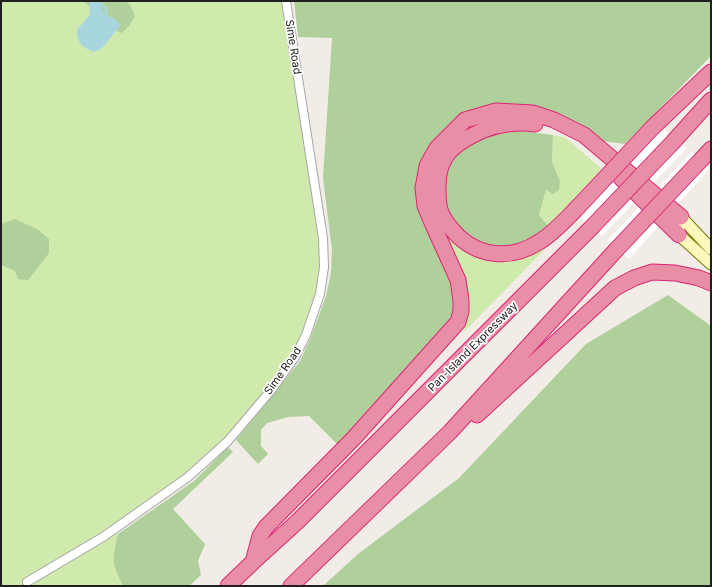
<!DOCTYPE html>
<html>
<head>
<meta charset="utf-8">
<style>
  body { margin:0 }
  #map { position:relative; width:712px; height:587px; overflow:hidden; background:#f1ece6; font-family:Inter,sans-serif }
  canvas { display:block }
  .frame { position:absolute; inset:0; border:2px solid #202020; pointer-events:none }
</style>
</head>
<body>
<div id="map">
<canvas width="712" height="587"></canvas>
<div class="frame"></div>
</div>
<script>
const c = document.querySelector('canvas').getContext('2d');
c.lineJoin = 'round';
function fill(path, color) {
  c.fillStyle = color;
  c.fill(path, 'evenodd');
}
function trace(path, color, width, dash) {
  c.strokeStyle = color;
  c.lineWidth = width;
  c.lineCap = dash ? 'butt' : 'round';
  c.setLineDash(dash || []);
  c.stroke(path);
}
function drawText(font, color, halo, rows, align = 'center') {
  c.font = font + ' Inter,sans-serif';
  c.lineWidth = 3.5;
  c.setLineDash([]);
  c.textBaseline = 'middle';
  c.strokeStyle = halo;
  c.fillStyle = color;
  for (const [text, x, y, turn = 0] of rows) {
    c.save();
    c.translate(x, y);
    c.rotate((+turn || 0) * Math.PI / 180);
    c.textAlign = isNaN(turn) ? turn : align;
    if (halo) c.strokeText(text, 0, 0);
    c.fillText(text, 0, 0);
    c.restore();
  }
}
const grass = new Path2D(`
  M1,1h283l38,250 -5,42 -15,41 -10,20 -23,33 -44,51 -40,35 -69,51 2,10 -4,28 10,24h-123z
  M553,135l13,3 36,31 -53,58 -10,-12 7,-26 14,-8 -8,-19z
  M440,227l48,30 67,-18 -91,93 3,-16z`);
const forest = new Path2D(`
  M85,1h40l5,4 5,11 -6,10 -7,7 -19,-8 -7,-12 -10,-10z
  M294,1h417v55l-86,88 -30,-4 -30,-20 -96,1 -41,73 38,111 -124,144 -33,-33 -21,1 -21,6 -6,7v16l7,8 -10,10 -22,-24 64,-79 11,-24 15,-41 5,-23 1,-23 -9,-72 9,-140 -34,-1z
  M514,130l39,5 -1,27 8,19 -1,9 -6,4 -7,-4 -7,25 10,12c-10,6 -20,12 -32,17 -3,1 -6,3 -8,3 -7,1 -15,-1 -21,-3 -12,-3 -23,-10 -32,-18 -15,-15 -17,-52 -4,-68 15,-19 40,-25 62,-28z
  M15,219l22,10 12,10v14l-21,27 -10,-1 -3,-8 -4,-2 -10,-4v-41z
  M668,295l43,31v260h-388l35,-32 101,-76 127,-134z
  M228,447l5,5 -60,57 32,35 -7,17 3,14 -12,11h-66c-3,-7 -7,-14 -9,-22 -1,-8 2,-21 4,-30l76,-53z`);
const water = new Path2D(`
  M89,1h10l5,13 11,5 6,7c-3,3 -7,6 -9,10 -7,8 -8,13 -19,16 -12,-6 -16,-9 -16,-23l6,-6 7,-9z`);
const pier = new Path2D(`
  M654,121l33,27 -85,88 -22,-20 64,-69z
  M692,152l17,17 -80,90 -21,-19z`);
const stream = new Path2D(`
  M100,1l6,8v8`);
const street = new Path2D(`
  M27,582l76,-45 61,-43 24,-17 40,-36 44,-52 23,-32 11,-22 14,-41 4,-27 -1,-29 -37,-237`);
const secondary = new Path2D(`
  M711,249l-30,-32 -3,6 1,12 32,29`);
const highway = new Path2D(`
  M535,124c-23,-3 -44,1 -64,12 -7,4 -14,8 -20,14 -9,9 -13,23 -13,36 0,8 0,16 2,24 3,10 11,19 19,27 23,21 54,22 80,5 15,-9 27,-23 39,-35
  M653,127l58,-55
  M674,141l37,-41
  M699,162l12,-13
  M621,178l58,57
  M477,415l138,-127 19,-10 18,-6 23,1 24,5 12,5
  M253,562l7,-26 6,-9 88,-89 104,-116 3,-11v-11l-3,-20 -25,-55 -8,-19 -2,-18 4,-22 10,-18 28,-28 31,-9 37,2 21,7 30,15 97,82
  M228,586l25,-24 44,-40 296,-296
  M291,586l159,-154 166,-182`);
const highwayBridge = new Path2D(`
  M578,207l75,-80
  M593,226l81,-85
  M616,250l83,-88`);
const streetNames = [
  ["Sime Road",293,47,81],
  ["Pan-Island Expressway",473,347,-45],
  ["Sime Road",283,371,-55]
];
fill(grass, '#d0eaad');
fill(forest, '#afd09b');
fill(water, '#a7d6de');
fill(pier, '#fff');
trace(stream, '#a7d6de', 2.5);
trace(street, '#a7a7a7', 10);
trace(secondary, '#777905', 13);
trace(highway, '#dc2674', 17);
trace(street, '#fff', 8);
trace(secondary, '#faf8bb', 11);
trace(highway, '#e88ea7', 15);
trace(highwayBridge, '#dc2674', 17, []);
trace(highwayBridge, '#e88ea7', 15);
drawText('11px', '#202020', '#fff', streetNames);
</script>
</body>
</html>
